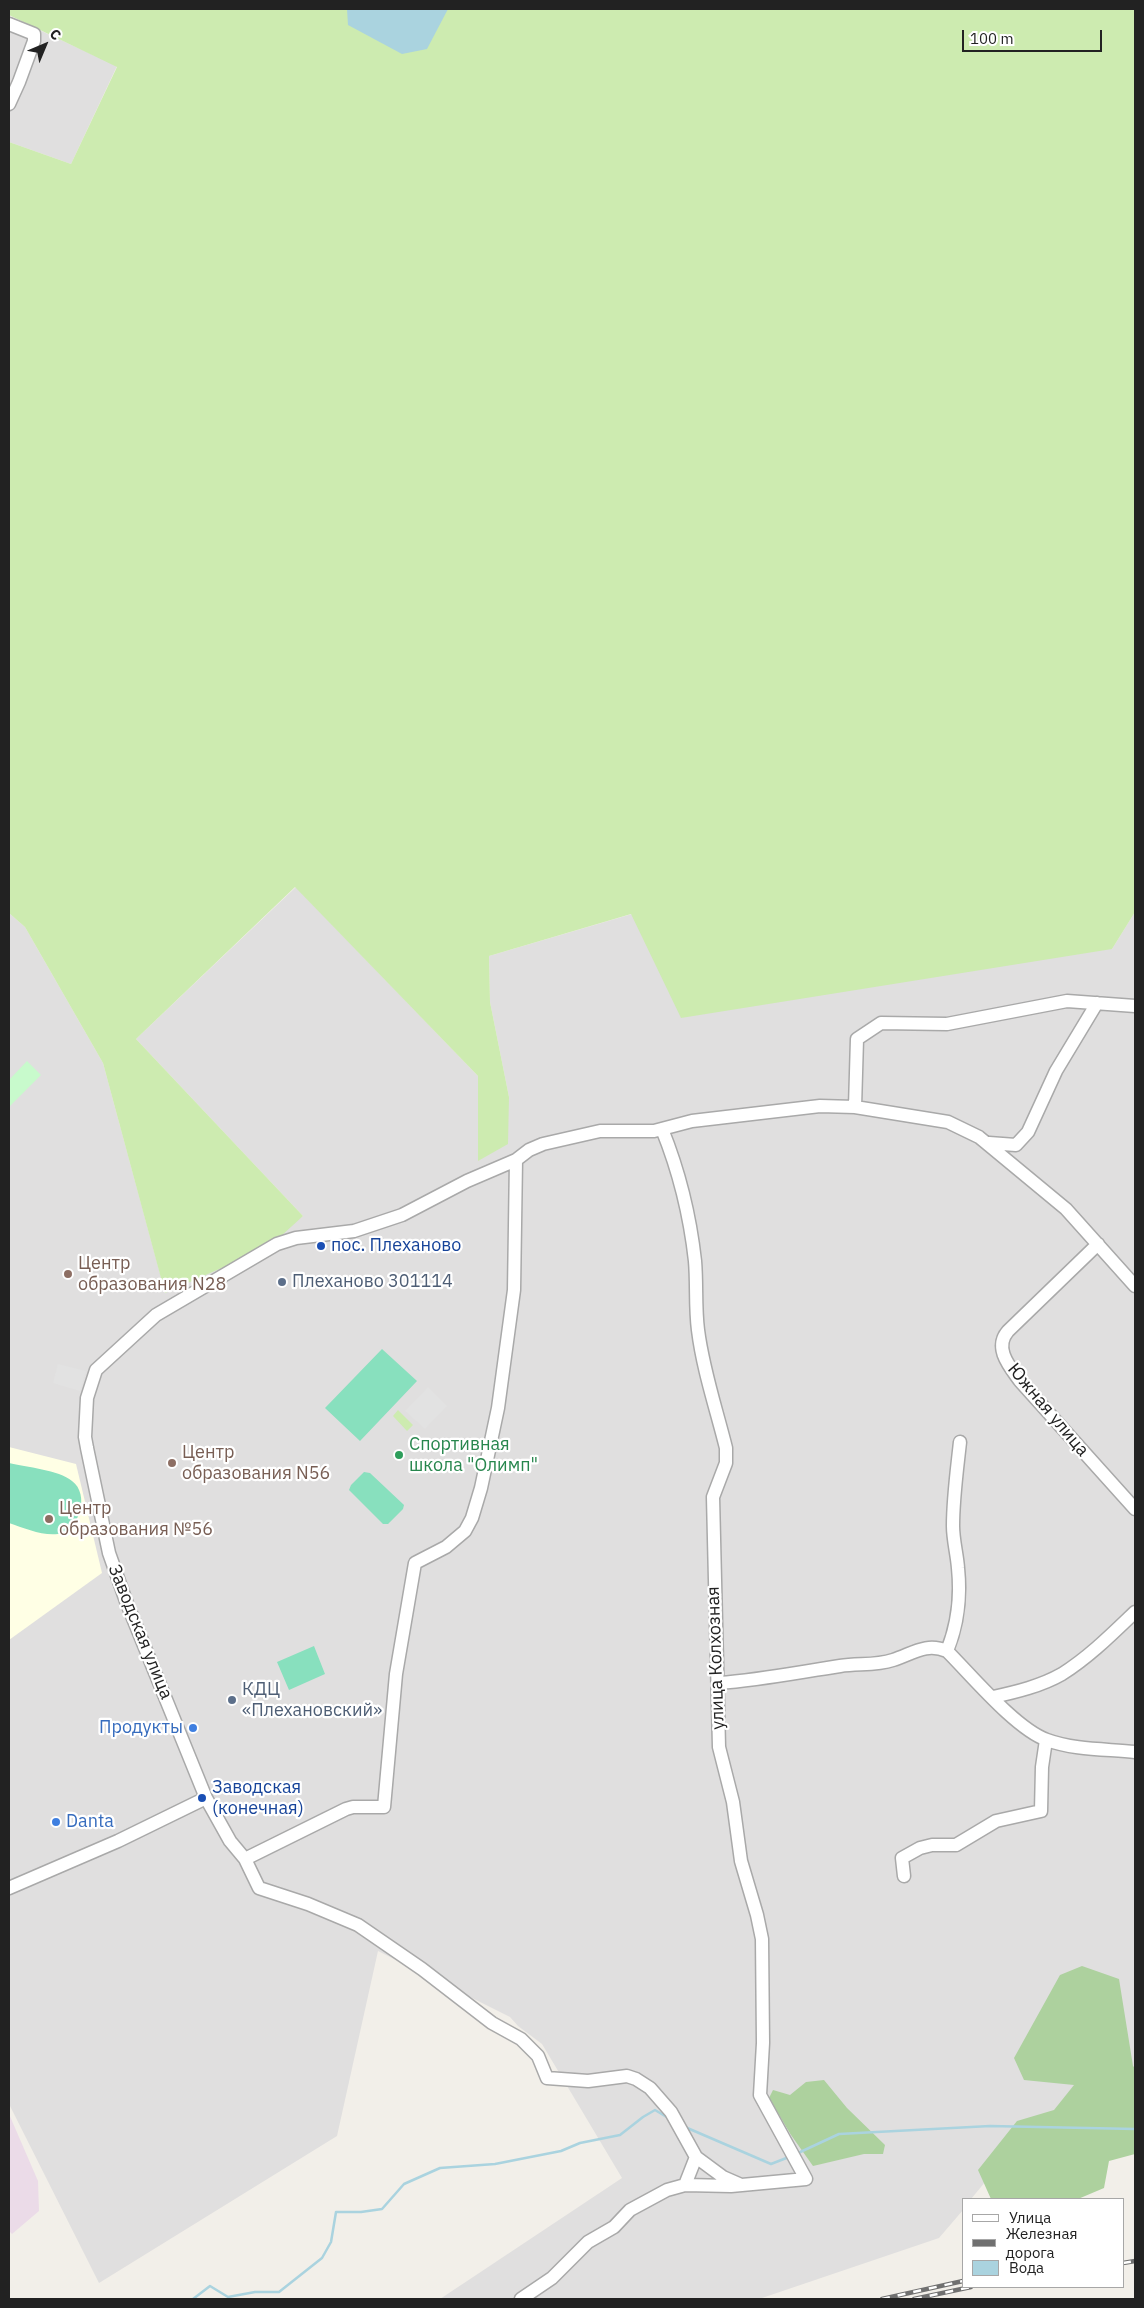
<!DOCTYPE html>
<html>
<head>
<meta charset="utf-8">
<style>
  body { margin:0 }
  #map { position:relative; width:1144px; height:2308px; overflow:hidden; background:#f2efe9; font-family:"IBM Plex Sans",sans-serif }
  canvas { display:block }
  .frame { position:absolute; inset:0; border:10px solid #222; pointer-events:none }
  .legend { position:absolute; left:962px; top:2198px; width:162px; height:90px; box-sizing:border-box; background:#fff; border:1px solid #a7a7a7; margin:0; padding:6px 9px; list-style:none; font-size:15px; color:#222 }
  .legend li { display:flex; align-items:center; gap:10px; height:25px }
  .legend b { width:25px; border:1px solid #a7a7a7 }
  .north { position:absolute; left:20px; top:20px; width:50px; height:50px; -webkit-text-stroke:4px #fff; paint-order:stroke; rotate:45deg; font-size:14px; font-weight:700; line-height:20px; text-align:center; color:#222 }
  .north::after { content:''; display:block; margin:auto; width:18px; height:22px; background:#222; clip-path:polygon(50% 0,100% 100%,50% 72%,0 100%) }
  .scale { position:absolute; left:962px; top:30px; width:140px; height:22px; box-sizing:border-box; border:2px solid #222; border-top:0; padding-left:6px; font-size:15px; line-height:18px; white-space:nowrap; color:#222; -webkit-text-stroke:4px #fff; paint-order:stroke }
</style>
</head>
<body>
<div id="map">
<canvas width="1144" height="2308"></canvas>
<div class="frame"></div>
<ul class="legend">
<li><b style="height:6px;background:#fff"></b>Улица</li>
<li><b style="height:6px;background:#707070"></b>Железная дорога</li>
<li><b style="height:14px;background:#aad3df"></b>Вода</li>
</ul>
<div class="north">С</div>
<div class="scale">100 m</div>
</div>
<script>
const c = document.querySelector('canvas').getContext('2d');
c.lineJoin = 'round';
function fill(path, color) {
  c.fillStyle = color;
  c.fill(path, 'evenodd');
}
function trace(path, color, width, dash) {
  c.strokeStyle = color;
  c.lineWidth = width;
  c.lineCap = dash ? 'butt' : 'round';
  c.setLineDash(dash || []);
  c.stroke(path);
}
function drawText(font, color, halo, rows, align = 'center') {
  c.font = font + ' "IBM Plex Sans",sans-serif';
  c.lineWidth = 4.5;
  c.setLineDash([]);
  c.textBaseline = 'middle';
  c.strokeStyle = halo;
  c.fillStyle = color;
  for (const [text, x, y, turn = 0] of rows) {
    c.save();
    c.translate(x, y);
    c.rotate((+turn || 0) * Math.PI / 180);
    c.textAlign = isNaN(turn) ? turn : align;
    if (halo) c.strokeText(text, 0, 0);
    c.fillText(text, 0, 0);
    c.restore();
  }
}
const residential = new Path2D(`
  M9,16l108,50 -46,98 -62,-22z
  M296,887l182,189v85l31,-64 -19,-95 -1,-46 143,-42 480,35 23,-37v1223l-115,5 -49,59h-8v11l-24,28 -180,61h-319l182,-121 -80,-134 -24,-18 -8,-9 -132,-66 -41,185 -238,147 -90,-179v-1191l16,14 78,136 62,229 138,-76 -167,-177z`);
const industrial = new Path2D(`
  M9,2114l29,67 1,30 -27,23 -3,-3z`);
const education = new Path2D(`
  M9,1447l67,17 26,109 -93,67z`);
const grass = new Path2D(`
  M9,9h1126v903l-23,37 -431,69 -50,-104 -142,42 1,46 19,95 -1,47 -30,17v-85l-183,-189 -159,152 167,177 -34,31 -104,46 -62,-230 -78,-136 -16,-14v-771l62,22 46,-97 -108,-52z
  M398,1410l15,15 -6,6 -14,-15z`);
const forest = new Path2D(`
  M1082,1966l37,13 14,87 2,2v86l-26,7 -5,27 -26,11h-87l-13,-29 39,-49 37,-11 20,-25 -50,-5 -10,-22 46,-83z
  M824,2080l23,28 38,37 -2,9h-19l-51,12 -22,-31 -22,-37 4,-8 17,5 16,-13z`);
const park = new Path2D(`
  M27,1061l14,14 -31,31 -1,-26z`);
const pitch = new Path2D(`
  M382,1349l35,32 -57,60 -35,-33z
  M9,1463c17,4 50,7 63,18 18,13 8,49 -14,53 -16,2 -34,-6 -49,-11z
  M364,1472l6,1 34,32 -1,4 -15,15h-5l-34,-34 2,-5z
  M314,1646l11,28 -36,16 -12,-28z`);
const parking = new Path2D(`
  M58,1364l28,7 -6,20 -27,-8z
  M428,1387l19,19 -22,23 -20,-18z`);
const water = new Path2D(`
  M347,9h101l-21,40 -25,5 -54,-29z`);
const stream = new Path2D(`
  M685,2127l86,37 18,-7
  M796,2154l43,-20 151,-8 145,3
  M193,2299l17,-13 18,11 27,-5h24l43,-34 9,-16 5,-30h25l21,-3 22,-25 36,-16 55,-4 66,-13 19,-8 40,-8 23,-18 12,-7 15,9`);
const minor = new Path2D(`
  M9,24l25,10v7l-15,41 -10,22
  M855,1107l2,-68 24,-16 66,1 120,-23 68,5
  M989,1143l27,2 12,-13 28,-61 41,-68
  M1098,1244l-90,87c-15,17 2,36 12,50l115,128
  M947,1651c11,-27 14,-54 11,-83 -1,-14 -5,-28 -5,-42 0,-28 4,-56 7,-84
  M719,1683c41,-3 81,-11 121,-17 18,-3 35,0 53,-6 19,-6 33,-18 54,-9 25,25 69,78 100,89 27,10 60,9 88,12
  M993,1697c23,-5 48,-11 69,-23 27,-17 50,-40 73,-62
  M245,1859l101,-50 7,-2h31l12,-133 19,-111 31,-16 19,-16 7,-13 9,-30 17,-80 16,-118 2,-130
  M904,1876l-2,-18 18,-10 12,-3h24l40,-24 45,-10 1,-44 4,-27
  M9,1888l109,-47 88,-43
  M696,2157l-25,-45 -21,-24 -14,-9 -9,-3 -39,5 -41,-3 -9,-22 -17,-17 -29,-16 -70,-54 -64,-44 -50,-21 -49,-16 -14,-29 -15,-18 -24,-43 -80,-197 -17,-48 -22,-105 -2,-11 2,-39 9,-28 60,-55 121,-71 19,-6 58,-7 48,-16 65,-34 49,-21 13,-10 14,-6 57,-13h54l38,-10 128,-15 35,1 93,15 31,15 87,72 69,77
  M685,2185l11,-28 27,20 16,7
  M521,2299l31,-21 36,-36 26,-15 16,-17 37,-20 18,-5 46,1 75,-7 -46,-84 3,-52 -1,-104 -5,-24 -16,-54 -8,-59 -14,-55 -6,-250 13,-34v-15c-10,-40 -23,-78 -28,-118 -3,-23 -1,-46 -3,-69 -5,-45 -16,-90 -33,-132`);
const rail = new Path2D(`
  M1123,2263l12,-2
  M882,2299l81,-18
  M914,2299l57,-12`);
const markers = [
  [321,1246,5,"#1a4fb4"],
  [68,1274,5,"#8d6e63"],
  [282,1282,5,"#5c6f8a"],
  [399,1455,5,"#2e9e5b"],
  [172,1463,5,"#8d6e63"],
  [49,1519,5,"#8d6e63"],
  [232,1700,5,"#5c6f8a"],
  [193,1728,5,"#3f7fe0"],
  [202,1798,5,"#1a4fb4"],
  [56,1822,5,"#3f7fe0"]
];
const transitNames = [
  ["пос. Плеханово",331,1246],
  ["Заводская",212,1788],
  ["(конечная)",212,1809]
];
const educationNames = [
  ["Центр",78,1264],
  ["образования N28",78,1285],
  ["Центр",182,1453],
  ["образования N56",182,1474],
  ["Центр",59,1509],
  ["образования №56",59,1530]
];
const serviceNames = [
  ["Плеханово 301114",292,1282],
  ["КДЦ",242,1690],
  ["«Плехановский»",242,1711]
];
const streetNames = [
  ["Южная улица",1048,1410,50],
  ["Заводская улица",140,1632,68],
  ["улица Колхозная",716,1658,-92]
];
const leisureNames = [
  ["Спортивная",409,1445],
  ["школа \"Олимп\"",409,1466]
];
const shopNames = [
  ["Продукты",183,1728],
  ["Danta",66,1822,"left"]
];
fill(residential, '#e0dfdf');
fill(industrial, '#ebdbe8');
fill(education, '#ffffe5');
fill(grass, '#cdebb0');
fill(forest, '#add19e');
fill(park, '#c8facc');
fill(pitch, '#88e0be');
fill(parking, '#e2e2e2');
fill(water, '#aad3df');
trace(stream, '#aad3df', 2.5);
trace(minor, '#a9a9a9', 15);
trace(minor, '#fff', 12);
trace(rail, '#707070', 4.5);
trace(rail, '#fff', 2.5, [8]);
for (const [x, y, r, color] of markers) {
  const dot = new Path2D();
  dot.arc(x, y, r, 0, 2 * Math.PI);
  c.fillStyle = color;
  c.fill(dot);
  trace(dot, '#fff', 2);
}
drawText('18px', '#164399', '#fff', transitNames, 'left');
drawText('18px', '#785e54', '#fff', educationNames, 'left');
drawText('18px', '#4e5e75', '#fff', serviceNames, 'left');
drawText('18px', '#222', '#fff', streetNames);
drawText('18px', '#27864d', '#fff', leisureNames, 'left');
drawText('18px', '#366cbe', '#fff', shopNames, 'right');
</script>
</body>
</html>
